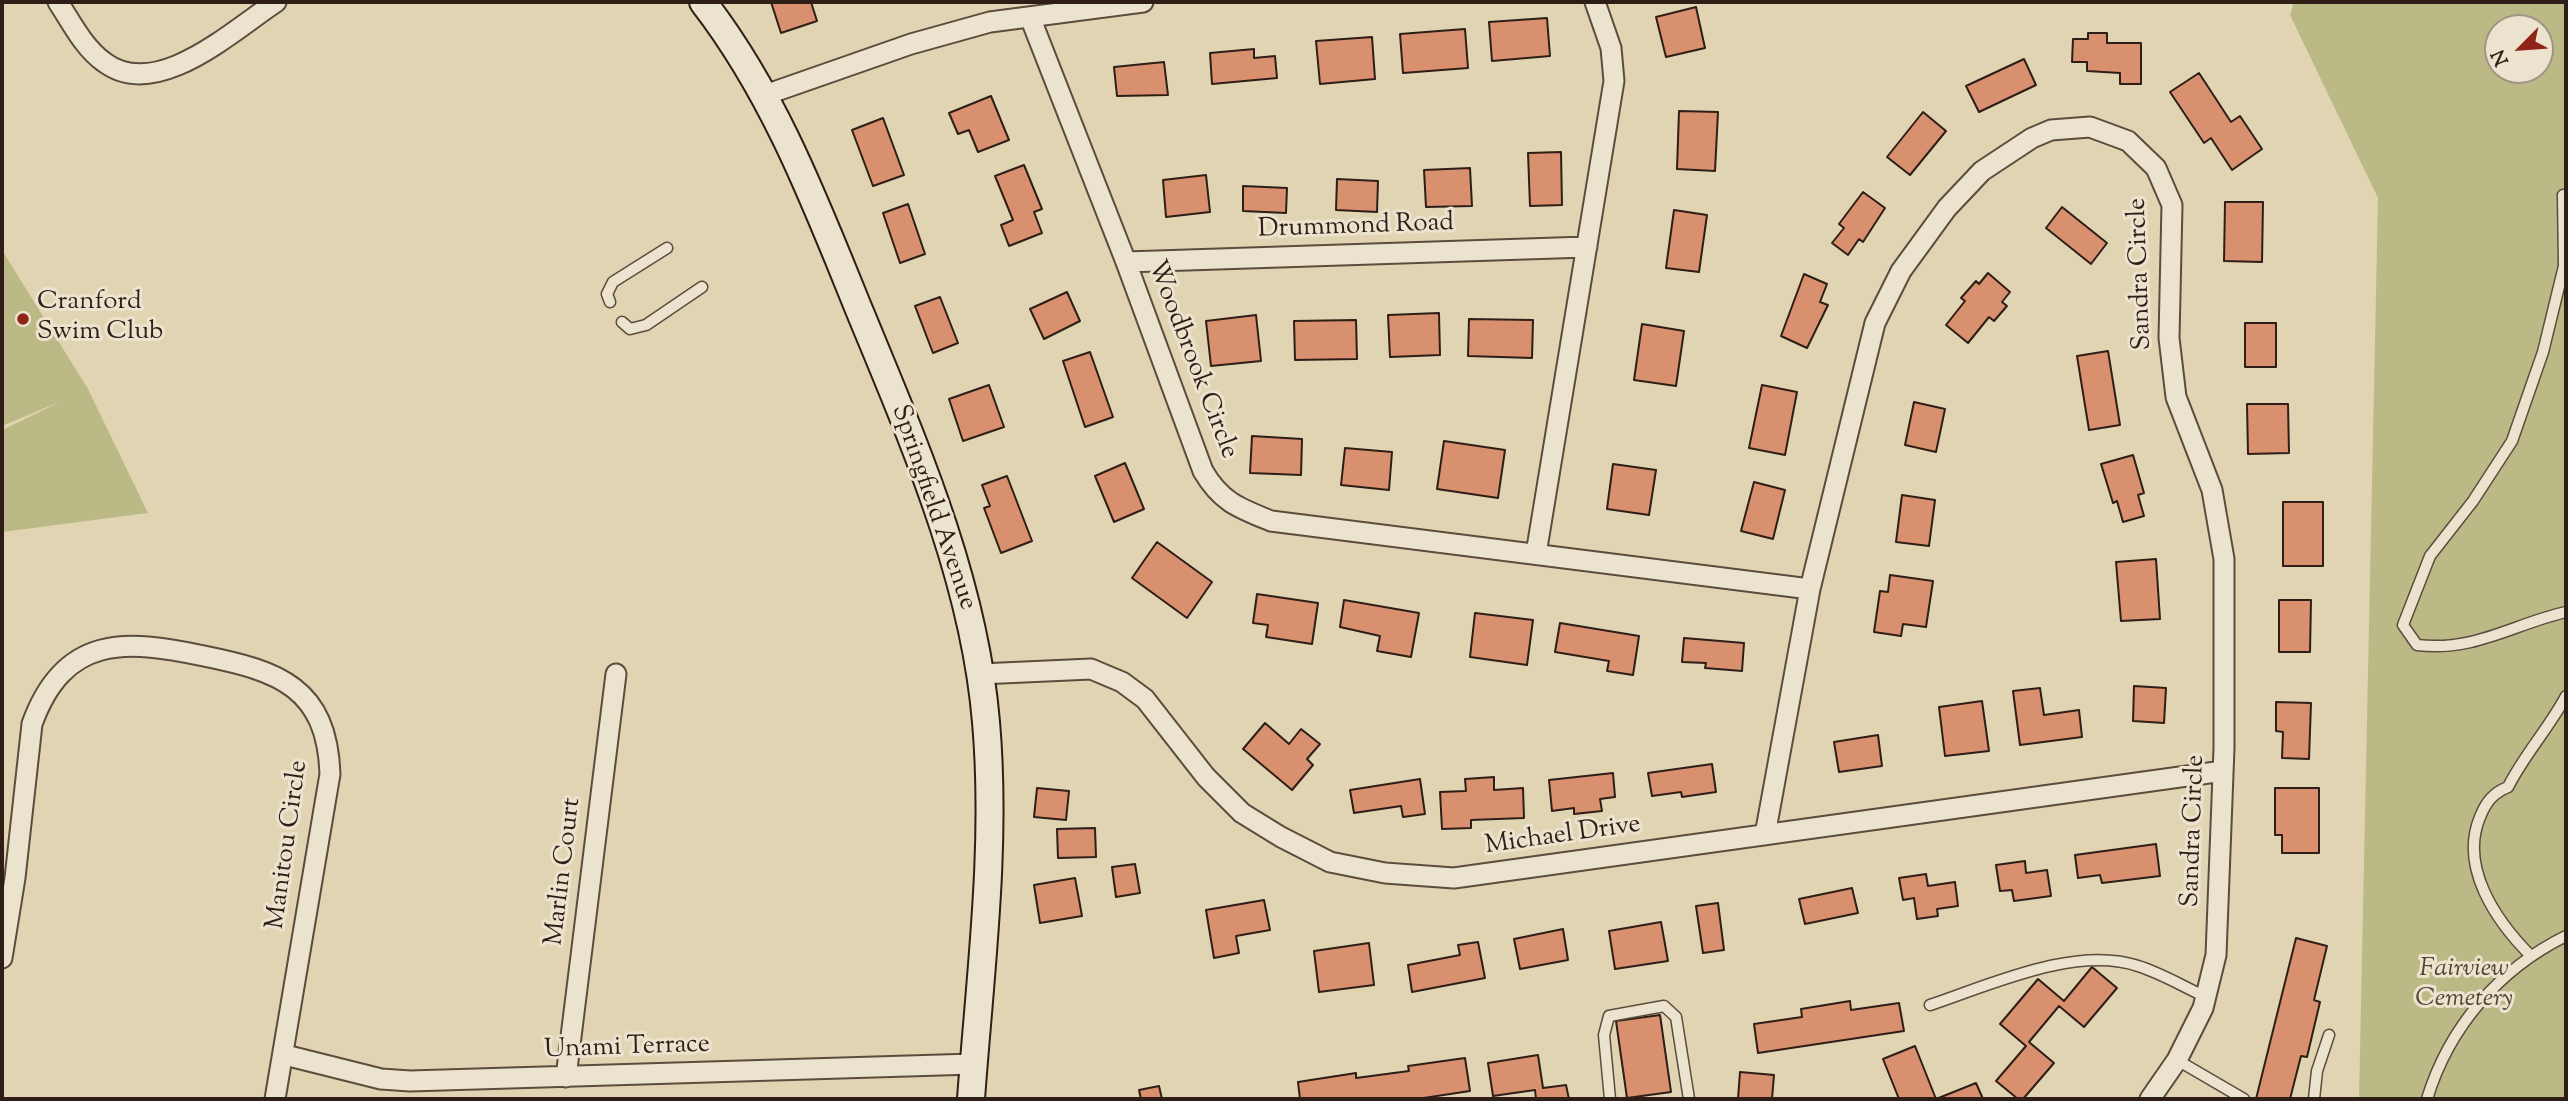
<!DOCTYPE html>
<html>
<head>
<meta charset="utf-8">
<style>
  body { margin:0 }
  #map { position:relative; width:2568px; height:1101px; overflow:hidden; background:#e1d4b3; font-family:"Sorts Mill Goudy",serif }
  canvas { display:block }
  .frame { position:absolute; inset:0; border:4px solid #2e1e17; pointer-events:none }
  .north { position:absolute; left:2484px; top:14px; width:70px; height:70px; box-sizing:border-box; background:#ece3ce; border:2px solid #a09485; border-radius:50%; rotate:245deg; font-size:19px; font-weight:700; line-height:28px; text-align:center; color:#2e1e17 }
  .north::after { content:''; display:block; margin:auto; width:24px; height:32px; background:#8f2418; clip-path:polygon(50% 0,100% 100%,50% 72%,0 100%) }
</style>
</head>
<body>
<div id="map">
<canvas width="2568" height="1101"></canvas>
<div class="frame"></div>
<div class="north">N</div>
</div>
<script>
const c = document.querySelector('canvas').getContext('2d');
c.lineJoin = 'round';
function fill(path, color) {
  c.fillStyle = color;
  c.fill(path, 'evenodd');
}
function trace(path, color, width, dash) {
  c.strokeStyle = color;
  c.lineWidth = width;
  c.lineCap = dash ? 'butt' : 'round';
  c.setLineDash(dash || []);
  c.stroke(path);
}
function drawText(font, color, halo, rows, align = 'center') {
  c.font = font + ' "Sorts Mill Goudy",serif';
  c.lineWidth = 6;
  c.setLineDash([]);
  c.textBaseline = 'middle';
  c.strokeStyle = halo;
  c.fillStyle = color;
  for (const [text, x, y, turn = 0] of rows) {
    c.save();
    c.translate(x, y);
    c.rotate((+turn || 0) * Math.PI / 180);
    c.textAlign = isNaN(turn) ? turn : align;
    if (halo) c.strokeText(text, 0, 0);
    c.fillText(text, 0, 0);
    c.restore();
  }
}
const green = new Path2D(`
  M2294,2h272v1097h-207l19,-901 -88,-183zM2498,28h42v42h-42z
  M2,250l86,139 60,124 -146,19v-102l60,-29 -60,25z`);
const building = new Path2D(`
  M771,2h40l6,19 -36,12z
  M1696,7l9,41 -39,9 -10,-40z
  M1547,18l3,38 -58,5 -3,-39z
  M1465,29l3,39 -65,5 -3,-39z
  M2088,33h19v10h34v41h-21v-11l-33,-2v-9h-15l1,-23h15z
  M1372,37l3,42 -55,5 -4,-43z
  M1254,49v9l21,-2 2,22 -65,6 -2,-31z
  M2024,59l12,26 -57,27 -13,-26z
  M1164,62l4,33 -51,1 -3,-29z
  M2199,73l32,49 9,-6 22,33 -30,21 -21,-32 -7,5 -34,-51z
  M991,96l18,44 -31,12 -9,-22 -11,4 -9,-21z
  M1679,111l39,1 -3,59 -38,-2z
  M1923,112l23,19 -36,44 -23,-18z
  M883,118l21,57 -31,11 -21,-56z
  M1561,152l1,53 -32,1 -2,-53z
  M1024,165l18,44 -8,3 8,21 -33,13 -8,-21 12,-5 -18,-44z
  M1470,168l2,38 -46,1 -2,-37z
  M1206,175l4,37 -44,5 -3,-37z
  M1337,179l41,2 -1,31 -41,-2z
  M1243,186l44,2 -1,25 -43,-2z
  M1863,192l22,16 -22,34 -4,-3 -11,16 -16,-12 12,-15 -5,-4z
  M2225,202h38l-1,60 -38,-1z
  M908,204l17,50 -25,9 -17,-50z
  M2062,207l45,36 -16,21 -45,-36z
  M1674,210l33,5 -8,57 -33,-4z
  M1988,273l22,19 -8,10 5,4 -13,15 -5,-4 -21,26 -22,-18 19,-24 -4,-3 15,-17 3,3z
  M1804,274l23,10 -7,18 8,3 -21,43 -26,-12z
  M1067,292l13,29 -36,18 -14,-30z
  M940,297l18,46 -25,10 -18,-47z
  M1439,313l1,42 -50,2 -2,-42z
  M1256,315l5,46 -50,5 -5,-45z
  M1469,319l64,1 -1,38 -64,-2z
  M1356,320l1,39 -62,1 -1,-39z
  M2245,323h31v44h-31z
  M1642,324l42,7 -8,55 -42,-6z
  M2108,351l12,74 -31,5 -12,-74z
  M1090,352l23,65 -28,10 -22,-66z
  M989,385l15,42 -41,14 -14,-42z
  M1762,385l35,7 -12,63 -36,-7z
  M1914,402l31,7 -9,43 -31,-7z
  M2247,404h41l1,49 -41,1z
  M1252,436l50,3 -1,36 -51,-2z
  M1444,441l61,9 -7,48 -61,-9z
  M1345,448l47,4 -3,38 -48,-5z
  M2133,455l11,38 -6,2 6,21 -21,6 -6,-21 -4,2 -12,-39z
  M1125,463l19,46 -30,13 -19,-46z
  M1613,464l43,6 -7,45 -42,-6z
  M1007,476l25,65 -31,12 -17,-45 6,-2 -8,-21z
  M1754,482l31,8 -12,49 -32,-8z
  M1902,495l33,5 -6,46 -33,-4z
  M2283,502h40v64h-40z
  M1157,542l55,40 -25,36 -55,-40z
  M2156,559l4,60 -39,2 -5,-59z
  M1890,575l43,6 -7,46 -23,-3 -2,12 -27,-4 6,-41 8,1z
  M1257,594l61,9 -6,41 -46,-7 2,-12 -15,-2z
  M1344,600l75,13 -8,44 -34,-6 3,-15 -40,-9z
  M2279,600h32l-1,52h-31z
  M1475,613l58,7 -6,45 -57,-8z
  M1560,623l79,13 -6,39 -26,-4 2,-10 -54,-9z
  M1684,638l60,5 -2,28 -37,-3 1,-5 -24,-1z
  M2134,686l32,2 -2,35 -31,-2z
  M2040,688l4,27 35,-5 3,27 -62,8 -7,-54z
  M1982,701l7,50 -44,5 -6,-49z
  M2276,702l35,1 -2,56 -27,-1 1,-26 -7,-1z
  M1265,723l24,21 12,-15 19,15 -13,15 6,6 -21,25 -49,-41z
  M1878,735l4,31 -43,6 -5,-30z
  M1712,764l4,28 -34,5 -1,-5 -29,4 -4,-23z
  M1613,773l2,24 -15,2 2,12 -28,3v-6l-22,3 -3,-31z
  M1494,777v13l29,-2 1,30 -53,2v8l-29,1 -2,-37 26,-1 -1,-12z
  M1420,779l5,35 -22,3 -2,-11 -47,7 -4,-23z
  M1037,788l32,3 -3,29 -32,-3z
  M2275,788h44v65h-37v-18h-7z
  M1095,828l1,29 -38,1 -1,-29z
  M2156,844l4,32 -58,7 -2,-8 -22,3 -3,-23z
  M2025,861l1,12 21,-3 4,26 -37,5 -2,-11 -12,1 -4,-26z
  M1135,864l5,29 -24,4 -4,-30z
  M1926,874l2,12 27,-4 3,24 -21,3 1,7 -21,3 -3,-21 -11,2 -4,-22z
  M1075,878l7,38 -42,7 -6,-38z
  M1852,888l6,25 -53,11 -6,-25z
  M1264,900l6,30 -34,6 3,17 -25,5 -8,-48z
  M1718,903l6,47 -21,3 -7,-47z
  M1661,922l7,39 -53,8 -6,-38z
  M1563,929l5,31 -48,9 -6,-30z
  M2296,938l31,8 -13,54 6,2 -13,55 -6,-1 -11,43h-34z
  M1478,942l7,36 -73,14 -4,-27 52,-10 -2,-10z
  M1369,943l5,42 -55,7 -5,-41z
  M2092,967l25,21 -33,39 -25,-21 -30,36 25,21 -31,36h-5l-22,-18 30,-35 -26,-22 38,-45 26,22z
  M1850,1001l1,9 48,-7 5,28 -146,22 -4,-29 48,-7 -1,-8z
  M1660,1015l11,77 -44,6 -11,-77z
  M1915,1046l21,53 40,-16 7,16h-84l-16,-40z
  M1538,1055l5,33 23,-3 3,14h-33l-1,-9 -42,6 -5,-33z
  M1465,1058l5,33 -53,8h-117l-2,-17 58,-9v5l53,-7 -1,-5z
  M1740,1072l34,3 -2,24h-34z
  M1159,1086l3,13h-21l-2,-9z`);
const service = new Path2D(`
  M2563,195l1,71 -21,86 -31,89 -39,60 -43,55 -27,69 14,20c58,7 96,-21 149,-33
  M610,302l-3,-8 6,-12 54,-34
  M622,322l8,7 16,-4 56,-38
  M2531,956c-35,-35 -72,-89 -51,-139 6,-15 13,-24 28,-30 16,-32 41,-59 58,-91
  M1930,1005c60,-20 146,-60 208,-39 23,7 46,21 68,31
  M2177,1060l67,39
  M1610,1099l-6,-64 5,-19 55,-10 12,11 13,82
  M2314,1099l3,-28 12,-36
  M2427,1099c22,-72 72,-130 139,-163`);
const minor = new Path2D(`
  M58,2c13,20 26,46 46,60 52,40 128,-31 172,-60
  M1030,17l96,245 77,209c18,31 36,37 68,50l539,68
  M765,95l146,-51 79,-22 153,-20
  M1126,262l461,-15
  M1536,554l78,-473 -3,-33 -16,-46
  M980,674l111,-5 31,13 23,17 61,78 36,36 39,24 49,25 55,11 69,5 769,-107
  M1765,835l45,-246 65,-266 26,-52 46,-63 35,-37 50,-33 19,-8 39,-3 38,14 28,27 16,37 -3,133 7,59 36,93 12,69v189l-8,207 -13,53 -26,52 -27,39
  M2,958l13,-80 17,-154c32,-89 93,-85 172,-68 74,15 123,31 126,118l-55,325
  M285,1055l96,24 29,2 564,-17
  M566,1077l50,-403`);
const secondary = new Path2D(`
  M703,2c72,93 113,202 157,310 54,131 114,267 126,410 11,125 -6,253 -15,377`);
const markers = [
  [23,319,7,"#8f2418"]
];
const streetNames = [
  ["Drummond Road",1356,228,-2],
  ["Sandra Circle",2142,274,-92],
  ["Woodbrook Circle",1191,360,69],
  ["Springfield Avenue",932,508,71],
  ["Sandra Circle",2195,831,-88],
  ["Michael Drive",1563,837,-8],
  ["Manitou Circle",289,845,-82],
  ["Marlin Court",565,872,-83],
  ["Unami Terrace",627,1049,-2]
];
const poiNames = [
  ["Cranford",37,304],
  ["Swim Club",37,334]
];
const parkNames = [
  ["Fairview",2464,971],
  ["Cemetery",2464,1001]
];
fill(green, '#bbba87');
fill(building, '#d8906f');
trace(building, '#2e1e17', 2);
trace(service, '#5b4c3e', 13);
trace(minor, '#5b4c3e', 23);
trace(secondary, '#2e1e17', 30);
trace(service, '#ece3ce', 10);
trace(minor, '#ece3ce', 19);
trace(secondary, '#ece3ce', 26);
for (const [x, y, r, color] of markers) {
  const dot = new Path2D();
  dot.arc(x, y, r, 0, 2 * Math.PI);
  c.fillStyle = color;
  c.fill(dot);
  trace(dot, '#ece3ce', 2.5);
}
drawText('26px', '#2e1e17', '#ece3ce', streetNames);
drawText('26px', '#2e1e17', '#ece3ce', poiNames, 'left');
drawText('italic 26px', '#514533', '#ece3ce', parkNames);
</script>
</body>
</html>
